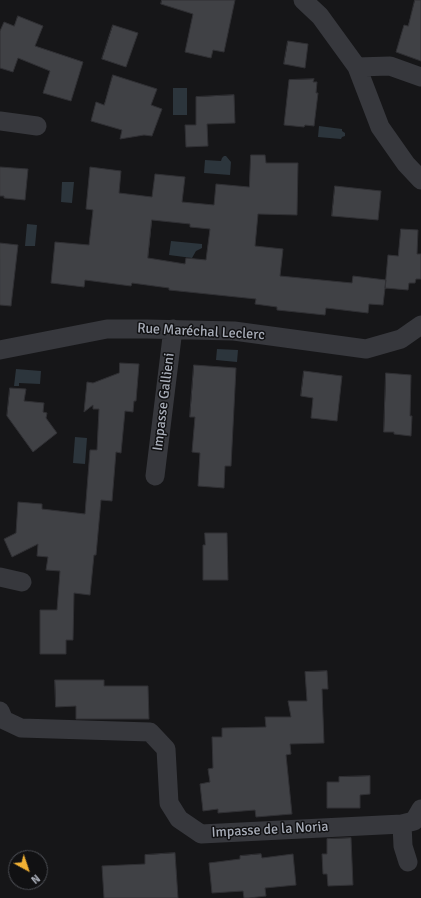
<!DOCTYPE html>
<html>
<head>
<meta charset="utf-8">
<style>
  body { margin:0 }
  #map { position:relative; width:421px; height:898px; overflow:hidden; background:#161618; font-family:Signika,sans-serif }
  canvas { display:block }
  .north { position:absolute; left:8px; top:850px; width:40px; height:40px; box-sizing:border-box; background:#111113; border:1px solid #4d4f55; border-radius:50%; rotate:140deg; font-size:11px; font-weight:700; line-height:16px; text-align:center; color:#a8adb8 }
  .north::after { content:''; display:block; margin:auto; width:14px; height:18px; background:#f2b134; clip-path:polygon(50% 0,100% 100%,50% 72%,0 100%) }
</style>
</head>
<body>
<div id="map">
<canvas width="421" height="898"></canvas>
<div class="north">N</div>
</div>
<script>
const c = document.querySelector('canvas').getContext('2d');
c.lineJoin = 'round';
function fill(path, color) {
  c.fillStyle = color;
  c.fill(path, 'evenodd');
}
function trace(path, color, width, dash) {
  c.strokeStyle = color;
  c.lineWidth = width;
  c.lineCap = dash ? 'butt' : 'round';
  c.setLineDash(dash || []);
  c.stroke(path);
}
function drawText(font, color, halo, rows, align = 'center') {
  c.font = font + ' Signika,sans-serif';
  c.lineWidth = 3;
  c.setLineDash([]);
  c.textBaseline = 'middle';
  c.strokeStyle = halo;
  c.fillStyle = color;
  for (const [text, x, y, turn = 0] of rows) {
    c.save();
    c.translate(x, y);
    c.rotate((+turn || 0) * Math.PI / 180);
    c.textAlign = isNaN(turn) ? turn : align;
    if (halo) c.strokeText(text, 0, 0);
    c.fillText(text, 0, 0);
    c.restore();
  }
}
const water = new Path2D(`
  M173,88h14v27h-14z
  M319,126l23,3v2l3,2v3l-3,1 -1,2 -23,-2z
  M224,156h2l5,6 -1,13 -26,-2 1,-13 16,1 1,-3z
  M62,182h12l-2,21 -11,-1z
  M27,224l10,1 -2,21h-10z
  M171,241l31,3v4l-6,3 -4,7 -23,-3z
  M217,349l21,1 -1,12 -21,-2z
  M16,369l25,2 -1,13 -21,-1v3h-5z
  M75,437l12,1 -2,26 -12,-1z`);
const building = new Path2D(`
  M162,0h73l-11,52 -11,-2 -2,8 -26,-6 8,-38 -32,-10z
  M415,0h6v61l-25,-9 8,-27 4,1z
  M18,16l25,10 -8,20 48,16 -12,39 -28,-8 7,-22 -32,-13 -5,14 -13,-4v-37l4,-9 10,4z
  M113,25l25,8 -12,34 -24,-8z
  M288,41l20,3 -3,24 -21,-4z
  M113,75l44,14 -6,16 11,4 -10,27 -8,-1 -24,4 2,-9 -31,-9 5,-19 8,3z
  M314,79l-1,3h4l-1,11h2l-4,33 -9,-1 -1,2 -20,-2 5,-45z
  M234,95l1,28 -28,1 1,22 -22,1 -1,-22h11v-28z
  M251,155h14l1,8h32l-1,52 -39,-1 -3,32 28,3 -3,27 72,7 1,-7 33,4 -3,25 -14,-1 -1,9 -42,-5 -1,7 -48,-5v-3l-22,-3 1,-5 -87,-9v-2l-37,-5 -1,3 -46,-6 -1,7 -33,-4 4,-41 34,3 4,-35 -7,-1 4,-42 31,4 -2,22 33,4 3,-23 30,3 -3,25 32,3 2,-21 33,3zM152,220l38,4v3l20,2 -4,31 -20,-2 -1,6 -37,-6z
  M0,167l28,2 -3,31 -21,-2v-2h-4z
  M335,186l46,5 -3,29 -46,-4z
  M401,229l17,1 -1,24h4v25h-5l-1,4h-6l-1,7 -23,-2 3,-33 10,1z
  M0,243l18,2 -7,61 -11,-1z
  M120,363l19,1 -3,37h-2l-1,11 -8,-1 -4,42 -5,-1 -4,49 -11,-1 -5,55h-2l-4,40 -16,-2 -1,47h-7v14h-26v-44h17l3,-39 -14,-1 2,-13 -11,-1 1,-12 -26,13 -8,-18 12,-6 2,-31 24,2v5l43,5 5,-64h7l2,-41h-6v-4l-9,7 3,-30 6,1 26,-10z
  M194,365l42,3 -5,98h-6l-1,22 -26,-2 2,-33 -8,-1 3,-35h-5z
  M304,371l38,5 -5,45 -26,-3 2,-20 -12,-2z
  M386,373l25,2 -1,41h2l-1,20 -17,-2v-2h-10z
  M10,388l16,1 -2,12 20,2 -1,9 4,1 -1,5 11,15 -24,19 -26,-36z
  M205,533h22l1,47h-25v-35h2z
  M327,671l1,18h-6l2,54 -34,1 1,10 -5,1 6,59 -36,3 -1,-7 -37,3v-4l-15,2 -3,-27 10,-2 -2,-13 5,-1 -1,-31h10v-9l44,-1 -1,-10h26l-3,-16h19l-2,-29z
  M55,680h49v6h44l1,33h-73v-13l-20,1z
  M370,776v18l-10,1v13h-33v-26h12v-5z
  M351,838l2,47 -25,1 -1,-12h-4l-1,-20h5v-15z
  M175,853l3,45h-74l-2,-32 43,-2v-9z
  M261,854l1,4 31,-4 3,31 -31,3 1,8 -17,2h-5l-1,-7 -31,2 -3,-30 31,-4v-3z`);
const street = new Path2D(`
  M303,0l17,16 37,51 23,60 26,37 15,16
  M357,67l33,-1 31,11
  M0,121l37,5
  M0,350l107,-21h40l87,2 132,18 35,-10 20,-14
  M155,476l18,-147
  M0,577l22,5
  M0,711l4,9 17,8 129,4 16,17 3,54 10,16 22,15 201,-10
  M408,862l-5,-16 -1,-22 12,-3 7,-12`);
const streetNames = [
  ["Rue Maréchal Leclerc",201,332,3],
  ["Impasse Gallieni",164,402,-83],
  ["Impasse de la Noria",270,830,-3]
];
fill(water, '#2c353c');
fill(building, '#404145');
trace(building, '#303034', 1);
trace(street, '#37383d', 19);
drawText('14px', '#a8adb8', '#111113', streetNames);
</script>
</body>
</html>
